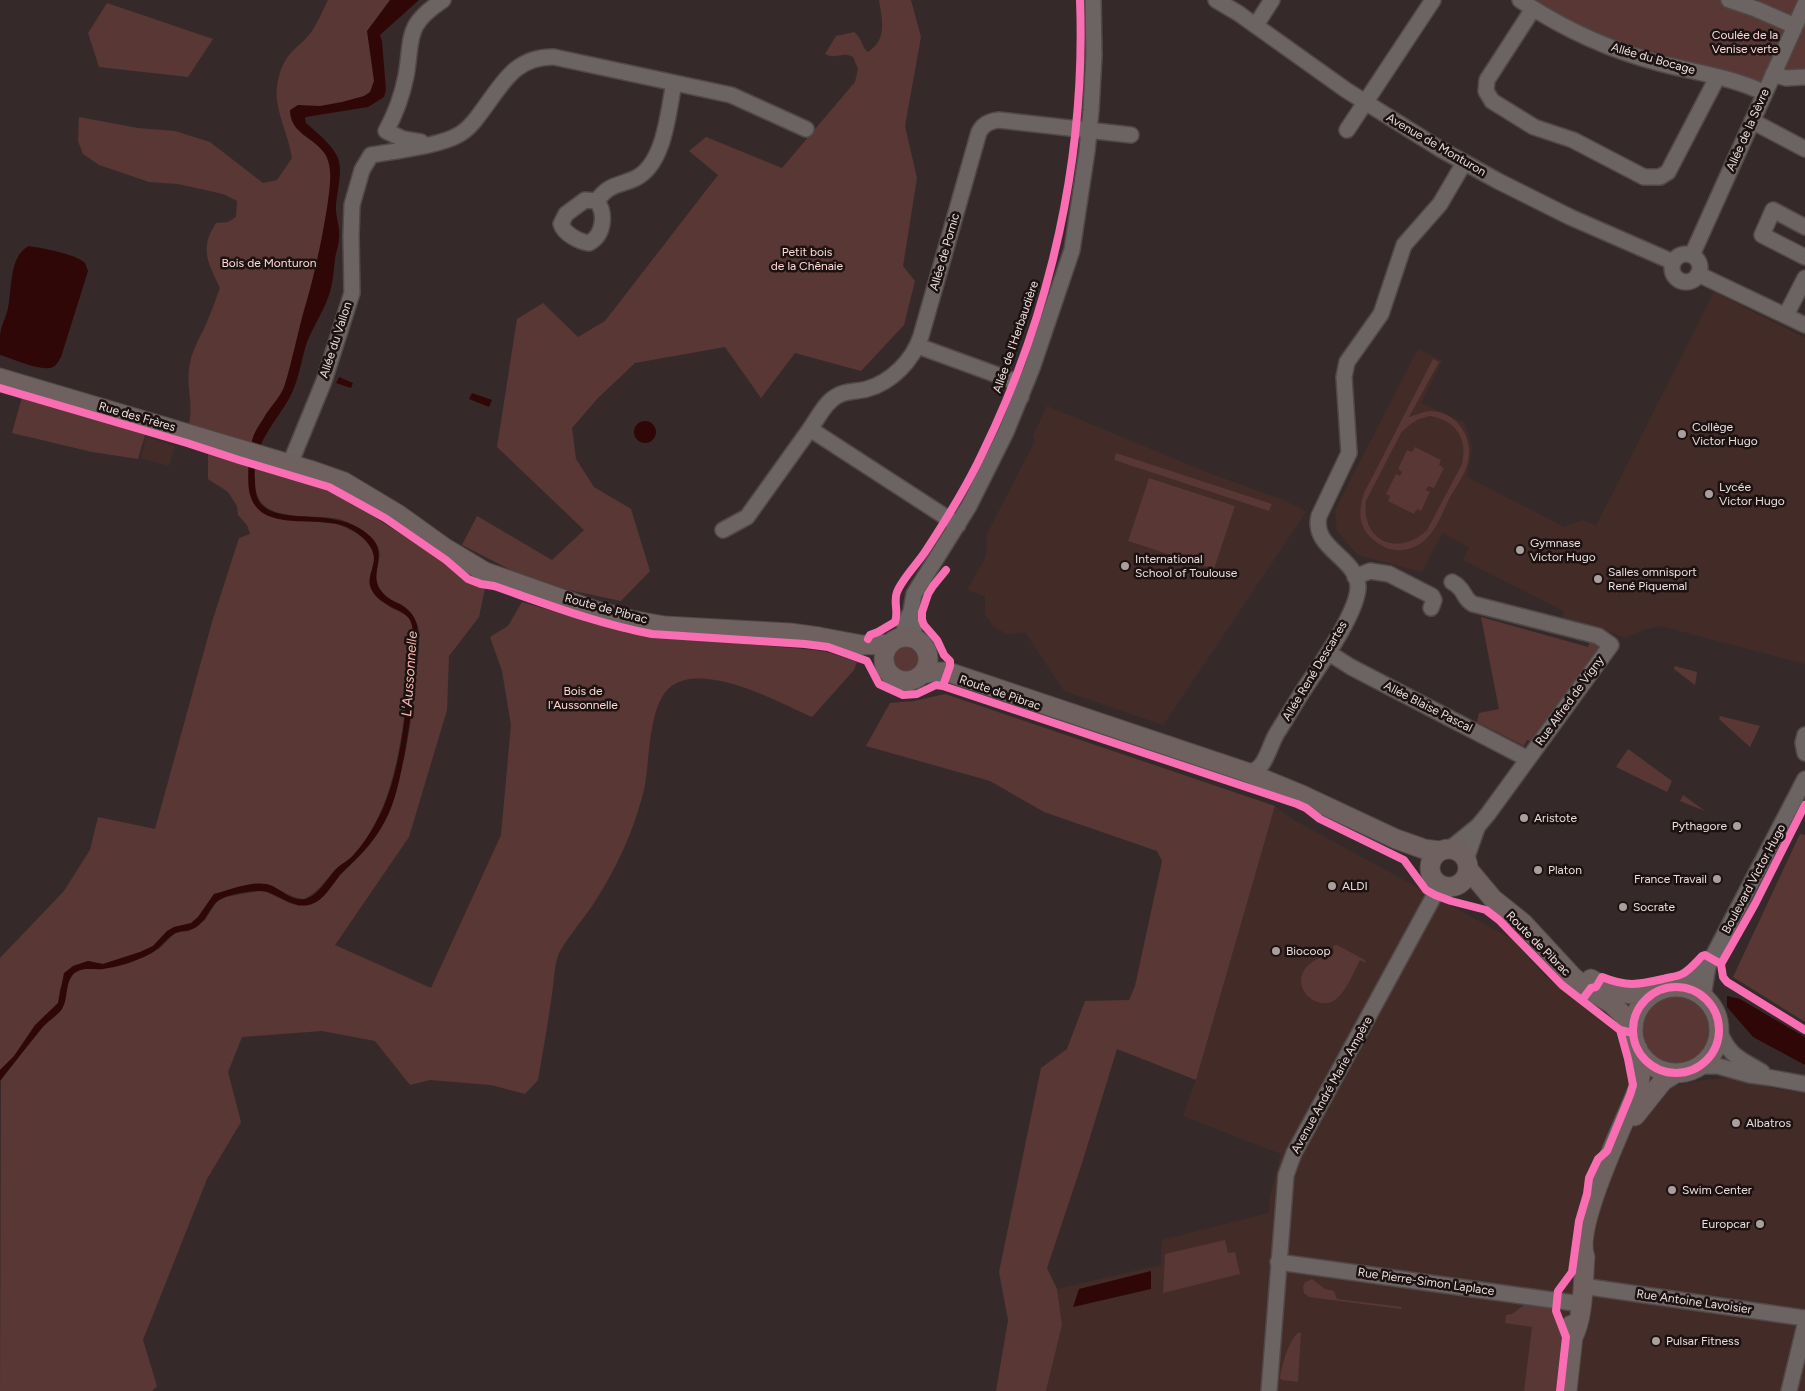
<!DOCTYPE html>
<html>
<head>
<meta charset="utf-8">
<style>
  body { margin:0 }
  canvas { display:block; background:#352a29 }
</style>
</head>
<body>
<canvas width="1805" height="1391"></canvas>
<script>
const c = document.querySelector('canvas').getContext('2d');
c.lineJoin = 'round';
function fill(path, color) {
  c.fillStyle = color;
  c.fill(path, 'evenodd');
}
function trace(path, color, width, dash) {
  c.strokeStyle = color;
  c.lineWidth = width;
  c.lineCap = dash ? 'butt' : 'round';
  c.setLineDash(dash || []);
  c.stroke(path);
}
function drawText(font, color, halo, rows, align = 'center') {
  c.font = font + ' Figtree,sans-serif';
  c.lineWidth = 5;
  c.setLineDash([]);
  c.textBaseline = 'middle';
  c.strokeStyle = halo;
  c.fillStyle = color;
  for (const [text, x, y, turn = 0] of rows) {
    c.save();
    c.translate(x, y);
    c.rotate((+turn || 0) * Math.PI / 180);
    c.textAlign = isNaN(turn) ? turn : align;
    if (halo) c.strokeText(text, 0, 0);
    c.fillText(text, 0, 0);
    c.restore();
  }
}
const built = new Path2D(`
  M1714,292l91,46v326l-144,-38 -15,3 -21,9 -14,-6 -49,-11 2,-10 -101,-51 6,-13 -27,-14 -20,39 -64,-17 -21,-24 -2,-21 83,-161 24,12 -21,42 44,20 7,24 -5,30 97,50 19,-7 13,6z
  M1047,406l159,66 80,29 20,11 -143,213 -99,-34 -39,-59 -13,2 -7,-1 -12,-7 -8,-12v-18l-18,-6 17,-29 2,-7 1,-20 48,-93 -2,-5z
  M146,437l29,9 -6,20 -28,-8z
  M1275,806l17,13 220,120 33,37 71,57 9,32 49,21 30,-6 25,-2 42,10 34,5v298h-759l16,-66 -5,-36 104,-24 1,-25 107,-27 1,-16 11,-43 -98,-38 13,-36z`);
const green = new Path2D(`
  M328,0h74l-28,39 7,57 -86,17 42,47 -12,107 -35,115 -34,62 -67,-20c5,-21 -4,-40 1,-61 3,-16 13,-30 19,-46 4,-9 7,-19 11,-29 -12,-26 -21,-39 -4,-65l12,-1 8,-5 1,-16 -14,-7 -45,-10 -29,-2 -50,-17 -16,-11 -5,-13 1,-24 59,11 37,3 35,11 53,41 14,-3 15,-22c-3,-20 -12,-37 -15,-57 -2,-15 3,-36 13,-47 7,-8 16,-14 22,-23 6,-9 11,-21 16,-31z
  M879,0h32l10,37 -16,89 12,52 -14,88 12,15 -11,44 -43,46 -66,-18 -34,45 -36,-51 -90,16 -37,35 -26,30 4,31 18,28 37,22 19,62 -29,30 -85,-18 -74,-38 15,-29 75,44 32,-30 -87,-83 20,-128 26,-16 35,34 27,-16 113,-146 -29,-24 17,-14 76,31 73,-86 3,-13 -5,-12c-12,-6 -16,3 -28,-3l11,-18 18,-4c9,7 7,15 14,20 20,-13 14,-32 11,-52z
  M1520,0h285v77h-24l-16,16 -108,-30z
  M107,3l106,36 -25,38 -89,-10 -11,-34z
  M1433,359l6,3 -30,55c7,-2 13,-5 21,-6 27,0 44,27 38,51 -3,13 -13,26 -19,37 -10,22 -19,48 -46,51 -11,1 -20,-2 -28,-9 -17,-13 -17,-29 -11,-48zM1430,416c26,5 38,22 32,48l-35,66c-28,27 -66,12 -61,-29l35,-68c9,-10 16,-14 29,-17z
  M22,397l123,38 -7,24 -46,-7 -80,-19z
  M1415,447l26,13 -2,5 5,3 -10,20 -6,-2 -2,4 4,2 -9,19 -4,-2 -3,5 -26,-13 2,-5 -4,-2 10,-20 4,2 2,-4 -4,-3 9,-19 5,2z
  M1116,453l156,51 -3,7 -155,-51z
  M208,454l109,32 23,9 145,93 -6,29 -30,39 -2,54 -38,127 -74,108 96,43 70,-153 10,-110 -9,-54 -12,-34 18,-11 14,-24 104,31 26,3 152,13 24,3 29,10 -3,8 -42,47c-33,-15 -105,-54 -139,-32 -25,16 -23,74 -28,100 -9,41 -28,83 -51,118 -8,13 -32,41 -36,53 -4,12 -4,26 -6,38 -4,29 -9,57 -14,86l-13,14 -34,-9 -61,-5 -20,5 -35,-44 -53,-10 -80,6 -14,35 13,50 -34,57 -64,161 14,46 -5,5h-152l1,-311 34,-44 13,-15 12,-9 3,-6 5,-23 5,-9 8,-5h19l59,-20 16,-16 14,-2 16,-11 12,-19 9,-4 32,-6 9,1 22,11 11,3c8,-5 18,-9 26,-15 6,-4 10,-11 15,-17 16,-15 33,-31 43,-52 18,-35 28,-100 31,-140 1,-12 7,-45 3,-56 -7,-22 -35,-24 -41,-42 -4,-12 6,-25 1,-37 -3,-6 -7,-10 -12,-14 -8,-6 -17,-11 -27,-14 -27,-6 -79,6 -84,-32l-6,5 22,25 65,7c13,4 33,14 38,28 2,8 -3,20 -4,28 5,8 12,21 20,27 7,5 17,5 21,15 5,16 -1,47 -3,64 -7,57 -14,122 -53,168 -5,6 -13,9 -18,14 -11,11 -18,24 -33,31 -13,-1 -21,-8 -32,-13 -14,-7 -43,4 -58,8l-16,23 -7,7 -17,3 -7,4 -14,15 -13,6 -37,12 -15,-3 -15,5 -13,23 -2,14 -5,6 -8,6 -31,41 -14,14v-112l64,-67 26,-41 8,-33 57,12 57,-207 27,-84 11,-4 -3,-9 -9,-10 -1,-9 -9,-14 -20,-13z
  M1149,478l86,28 -21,63 -86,-28z
  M1481,617l107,30 3,-8 9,4v6l-67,93 -6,-2 -3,6 -47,-24 2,-9 20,-4z
  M890 659a16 16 0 1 1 32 0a16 16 0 1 1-32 0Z
  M1675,666l22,6 -2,13 -21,-16z
  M945,694l330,112 -79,274 -79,-31 -34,111 -36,108 10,21 5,36 -16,66h-50l12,-71 -9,-48 42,-204 26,-19 18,-48 44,-1 6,-14 27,-125 -5,-10 -113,-39 -54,-31 -124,-35 24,-43 24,-2z
  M1720,716l40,10 -10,21 -31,-28z
  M1628,749l44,32 -5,11 -51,-25z
  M1683,795l22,16 -25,-10z
  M1800,834l5,1v187l-72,-45z
  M1337,945l28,15 1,3 -6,-3c-6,12 -14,32 -25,40 -24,16 -62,-32 -1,-47l-1,-7z
  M1637 1029a37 37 0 1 1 74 0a37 37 0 1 1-74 0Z
  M1225,1240l3,13 7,-1 5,22 -77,19 2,-39z
  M1312,1279l13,10 9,2 3,8 65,8 -1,2 -92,-12 -5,-4 -1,-6 2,-5z
  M1536,1304l16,2v6l10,25 -6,54h-32l8,-64 -27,-4 1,-8 6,-1 12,-9z
  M1300,1332l1,1 -3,49 -16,-2 -2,-2c1,-9 9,-42 20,-46z`);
const water = new Path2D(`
  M390,0h29l-39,35 2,6 4,49 -2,7 -16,10 -62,10 -1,2 1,4c11,10 26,21 32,35 5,14 -1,33 -2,47 -1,12 5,23 3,34 0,6 -3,13 -4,20 -1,10 -2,23 -5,33 -5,17 -16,33 -23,50 -5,15 -7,31 -13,46 -9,23 -29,41 -36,65 -3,9 -4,17 -3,27 0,8 1,19 7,25 21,21 77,0 109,32 19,19 -5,38 12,56 4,5 10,8 17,11 16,9 19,21 18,40 -2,36 -7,72 -13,108 -5,24 -9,50 -21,71 -12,22 -27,35 -44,52 -8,10 -16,25 -28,29 -16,6 -30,-7 -45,-12 -10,-3 -37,2 -46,7 -10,5 -13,19 -22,26 -9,8 -16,4 -25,9 -9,5 -14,16 -26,21 -14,7 -30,12 -45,14 -9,1 -19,-2 -27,3 -12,8 -7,26 -14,37 -5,7 -14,12 -20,19 -14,17 -28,35 -42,53v-11l14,-14 21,-31 23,-22 6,-30 9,-7 15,-5 15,3 37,-12 13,-6 14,-15 7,-4 17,-4 7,-6 16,-23c15,-4 36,-13 52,-10 13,2 24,18 39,15 13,-3 22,-20 30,-29 6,-6 15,-10 20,-17 12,-13 21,-30 28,-45 19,-44 23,-99 27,-146 1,-12 6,-31 0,-42 -6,-12 -33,-13 -40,-34 -2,-8 3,-18 4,-26 1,-15 -17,-29 -30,-34 -31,-11 -88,8 -95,-36 -2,-15 0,-39 4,-53 3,-8 9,-16 13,-23 6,-9 14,-17 18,-27 9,-28 14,-58 23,-87 9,-32 16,-66 21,-99 2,-14 5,-34 -3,-47 -11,-17 -35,-20 -35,-44l8,-5 22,1 22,-4 22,-6 6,-4 4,-11 -7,-50z
  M29,246c13,2 47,8 56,17 1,2 2,6 3,8l-27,86c-3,5 -5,10 -11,11 -13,2 -37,-9 -50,-13 0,-7 0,-14 0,-20 1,-9 6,-18 8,-27 4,-18 1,-53 21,-62z
  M339,377l14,6 -2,5 -15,-5z
  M472,393l20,7 -3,7 -20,-8z
  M634 432a11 11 0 1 1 22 0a11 11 0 1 1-22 0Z
  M1727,996l13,3 65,38v28l-52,-28 -26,-30z
  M1151,1271v18l-78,18 6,-18z`);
const minor = new Path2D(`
  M1216,0l22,13 108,77 94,59 58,32 72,36 103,45
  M1520,0c42,28 89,50 139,63 34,9 73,14 106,30
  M1729,0l27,9 39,17
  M1533,9l-46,71 -1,11 6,10 42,26 39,13 71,37h16l8,-5 49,-94
  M1256,25l16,-25
  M1773,74l13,4 19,-1
  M1752,121l53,28
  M1347,130l86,-130
  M421,142l-18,-3 -17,-8c10,-18 16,-35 20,-55 7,-39 -2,-50 37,-76
  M585,200l12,1c9,13 7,34 -8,42 -9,-1 -25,-9 -28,-19l5,-10z
  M597,201c11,-17 22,-15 39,-23 29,-15 32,-66 38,-95
  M1805,227l-32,-17 -11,25 43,22
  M1672 268a14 14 0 1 1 28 0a14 14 0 1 1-28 0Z
  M1692,255l113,-251
  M1698,274l107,51
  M1786,315l19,-37
  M918,346l93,34 5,4 5,13
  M290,464l34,-83 28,-88 -1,-57 1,-31 10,-35 9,-15c23,-4 70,-9 89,-21 8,-5 14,-12 19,-19 22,-28 34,-59 75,-58l177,38 75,34
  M958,525l-148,-96c8,-11 15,-27 27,-33 9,-6 20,-4 30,-7 25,-7 46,-29 54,-53l58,-204c4,-8 11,-11 20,-12l132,15
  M723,530l24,-13 63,-88
  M1355,577l15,-6 19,3 43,22 2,4 -3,8
  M902,637l7,-22
  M915,639l-4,-28 3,-17 55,-88 37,-74 26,-64 40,-118 15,-99 4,-41 3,-55 -1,-55
  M1329,653l22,14 177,92
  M1805,735l-2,8 2,10
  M1246,772c6,0 12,-2 16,-8 6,-8 9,-21 15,-31 9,-14 17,-28 26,-42 15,-23 56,-80 55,-105 -2,-29 -47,-38 -39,-70l30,-63 -5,-76 3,-15 34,-48 23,-69 36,-41 24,-41
  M1451,848l27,-22 10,-12 123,-169 -13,-9 -125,-32c-11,-6 -7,-15 -21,-22
  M1466,859l11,-31
  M1677,987l31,-21
  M1703,996l5,-30 97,-187
  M1719,1031c11,26 20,27 43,41
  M1698,1066h20l32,9 22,3 33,6
  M1278,1262l296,41
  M1582,1286l223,32
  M1269,1391l17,-216 8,-22 146,-268
  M1789,1391l16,-66`);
const major = new Path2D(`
  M0,378l310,92 34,12 55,33 46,33 40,24 111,39 35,9 34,6 125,7 29,4 43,8 28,-1
  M884 659a22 22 0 1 1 44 0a22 22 0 1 1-44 0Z
  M923,674l10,-2h15l298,100 56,23 94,44 28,10 15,2
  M1430 868a19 19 0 1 1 38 0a19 19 0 1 1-38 0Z
  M1468,869l25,30 30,24 49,53 17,14 23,14 21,21
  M1591,979c22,14 38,17 63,14
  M1633 1030a43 43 0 1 1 86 0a43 43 0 1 1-86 0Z
  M1635,1116l28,-35 13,-8
  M1573,1337c11,-20 10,-58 12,-80 -12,-31 41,-137 54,-171l2,-18 -3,-19
  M1567,1391l6,-54 -2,-12`);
const cycleway = new Path2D(`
  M0,388l187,55 52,17 90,27 56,31 61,42 22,19 13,5 13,2c52,18 104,38 158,48l153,10 23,3 39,14 12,23 24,11 14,-1 19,-9 7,1 354,118 9,4 14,11 84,41 22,30 9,5 16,6 35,9 13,10 63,65 58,45 13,3
  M868,639l2,-4 8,-3 17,-10c4,-10 -2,-20 2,-30 5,-13 20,-28 28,-40 21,-32 41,-64 57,-98 69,-141 104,-298 98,-454
  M943,686l7,-20v-5l-6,-6 -7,-15 -13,-15 -2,-5v-8l6,-18 5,-8 13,-16
  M1721,964l34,-60 50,-99
  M1721,964l2,13 4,5 78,48
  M1633 1030a43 43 0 1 1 86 0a43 43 0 1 1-86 0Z
  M1582,1000l9,-12 5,-1 6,-10c25,10 35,8 61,2 6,-2 13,-2 19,-5 8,-4 14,-12 20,-18l3,-1 16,9
  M1560,1391l6,-54 -10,-26 2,-20 14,-19 7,-51 8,-27 2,-16 9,-19 9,-8 23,-56 3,-10 -5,-26 -8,-29`);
const markers = [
  [1682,434,5,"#ab9f9d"],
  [1709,494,5,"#ab9f9d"],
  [1520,550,5,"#ab9f9d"],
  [1125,566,5,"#ab9f9d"],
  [1598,579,5,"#ab9f9d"],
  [1524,818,5,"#ab9f9d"],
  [1737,826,5,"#ab9f9d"],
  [1538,870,5,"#ab9f9d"],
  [1717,879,5,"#ab9f9d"],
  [1332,886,5,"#ab9f9d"],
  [1623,907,5,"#ab9f9d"],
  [1276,951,5,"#ab9f9d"],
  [1736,1123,5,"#ab9f9d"],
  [1672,1190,5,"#ab9f9d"],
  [1760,1224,5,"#ab9f9d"],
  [1656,1341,5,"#ab9f9d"]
];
const parkNames = [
  ["Coulée de la",1745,35],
  ["Venise verte",1745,49],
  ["Petit bois",807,252],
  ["de la Chênaie",807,266],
  ["Bois de Monturon",269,263],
  ["Bois de",583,691],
  ["l'Aussonnelle",583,705]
];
const streetNames = [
  ["Allée du Bocage",1653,59,16],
  ["Allée de la Sèvre",1748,130,-66],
  ["Avenue de Monturon",1436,145,30],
  ["Allée de Pornic",945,252,-74],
  ["Allée de l'Herbaudière",1016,337,-71],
  ["Allée du Vallon",336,340,-72],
  ["Rue des Frères",137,417,16],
  ["Route de Pibrac",606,609,15],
  ["Allée René Descartes",1315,671,-59],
  ["Route de Pibrac",1000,693,19],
  ["Rue Alfred de Vigny",1570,701,-54],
  ["Allée Blaise Pascal",1428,707,27],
  ["Boulevard Victor Hugo",1754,879,-62],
  ["Route de Pibrac",1538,944,45],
  ["Avenue André Marie Ampère",1332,1085,-61],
  ["Rue Pierre-Simon Laplace",1426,1282,8],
  ["Rue Antoine Lavoisier",1694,1302,8]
];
const poiNames = [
  ["Collège",1692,427],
  ["Victor Hugo",1692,441],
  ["Lycée",1719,487],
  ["Victor Hugo",1719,501],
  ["Gymnase",1530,543],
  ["Victor Hugo",1530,557],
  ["International",1135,559],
  ["School of Toulouse",1135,573],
  ["Salles omnisport",1608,572],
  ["René Piquemal",1608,586],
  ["Aristote",1534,818],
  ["Pythagore",1727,826,"right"],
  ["Platon",1548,870],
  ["France Travail",1707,879,"right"],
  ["ALDI",1342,886],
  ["Socrate",1633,907],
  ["Biocoop",1286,951],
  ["Albatros",1746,1123],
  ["Swim Center",1682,1190],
  ["Europcar",1750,1224,"right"],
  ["Pulsar Fitness",1666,1341]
];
const waterNames = [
  ["L'Aussonnelle",410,674,-86]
];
fill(built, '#432b28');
fill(green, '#583734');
fill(water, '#300707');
trace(minor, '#514847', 18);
trace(major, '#514847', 21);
trace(minor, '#6c6462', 15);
trace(major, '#6e6160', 19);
trace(cycleway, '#f96db3', 8);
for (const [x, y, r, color] of markers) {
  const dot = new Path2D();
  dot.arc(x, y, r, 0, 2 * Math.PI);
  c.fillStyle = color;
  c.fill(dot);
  trace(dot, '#1b1211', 2);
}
drawText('12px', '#fed9d5', '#1b1211', parkNames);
drawText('12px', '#ebdedc', '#1b1211', streetNames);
drawText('12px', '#ebdedc', '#1b1211', poiNames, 'left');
drawText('italic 14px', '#ffb9b1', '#1b1211', waterNames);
</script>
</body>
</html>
